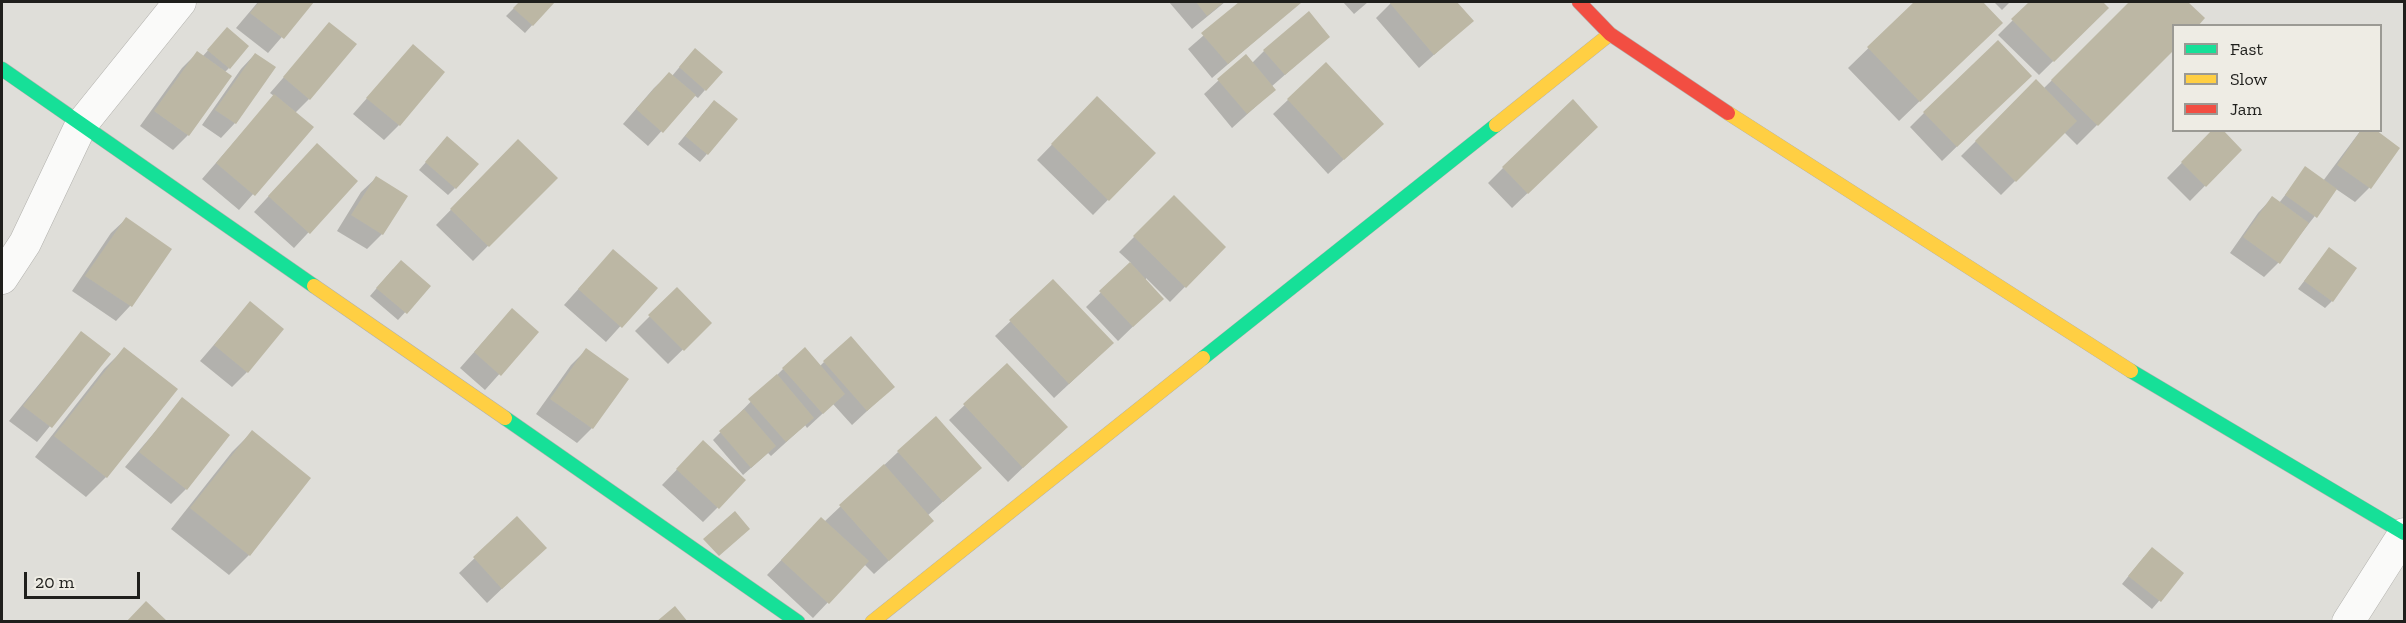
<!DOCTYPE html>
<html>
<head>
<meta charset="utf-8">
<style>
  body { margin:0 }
  #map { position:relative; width:2406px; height:623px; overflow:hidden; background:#dfded9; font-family:"Zilla Slab",serif }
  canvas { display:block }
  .frame { position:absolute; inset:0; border:3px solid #1f1f1c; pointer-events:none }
  .legend { position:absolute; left:2172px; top:24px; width:210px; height:108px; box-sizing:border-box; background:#eeece4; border:2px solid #9b9a94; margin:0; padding:8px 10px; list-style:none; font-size:18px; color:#1f1f1c }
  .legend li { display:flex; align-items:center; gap:12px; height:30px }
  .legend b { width:30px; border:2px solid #9b9a94 }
  .scale { position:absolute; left:24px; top:572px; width:116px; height:27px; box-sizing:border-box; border:3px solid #1f1f1c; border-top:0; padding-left:8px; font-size:18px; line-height:21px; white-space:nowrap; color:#1f1f1c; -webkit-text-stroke:4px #eeece4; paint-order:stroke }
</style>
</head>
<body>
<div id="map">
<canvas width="2406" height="623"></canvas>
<div class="frame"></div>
<ul class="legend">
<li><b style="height:8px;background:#16e098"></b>Fast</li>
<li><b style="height:8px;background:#ffcf43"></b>Slow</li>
<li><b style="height:8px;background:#f24e42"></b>Jam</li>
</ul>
<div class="scale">20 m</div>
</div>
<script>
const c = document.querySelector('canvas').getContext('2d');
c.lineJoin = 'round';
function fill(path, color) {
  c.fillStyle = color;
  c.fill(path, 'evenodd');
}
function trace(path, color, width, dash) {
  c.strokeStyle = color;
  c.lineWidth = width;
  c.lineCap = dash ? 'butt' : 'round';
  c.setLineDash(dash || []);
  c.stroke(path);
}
const shadow = new Path2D(`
  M258,2h54l-44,51 -32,-25z
  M520,2h33l-28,31 -19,-17z
  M1169,2h56l-33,27z
  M1242,2l57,1 -87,75 -24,-29z
  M1343,2h25l-14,12z
  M1392,2h63l17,19 -53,47 -43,-50z
  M1916,2h65l20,21 -102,98 -51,-53z
  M1994,2h16l-8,8z
  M2031,2h69l7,6 -68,67 -41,-40z
  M2131,2h55l17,16 -29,8v22l-97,97 -13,-13 -63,63 -40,-39 75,-75 7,8z
  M330,24l-21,75 -14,14 17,14 -73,83 -37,-31 72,-83 -4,-3z
  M220,37l9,31 -5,5 6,3 -42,59 -15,15 -33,-24 42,-58 15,-15 5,4z
  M1328,37l-57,50 3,3 -42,38 -28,-34 15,-14 33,-17 12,-12z
  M413,46l-14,79 -15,15 -31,-26z
  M255,54l-20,69 -14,15 -19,-13 39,-56z
  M688,57l17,33 -7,8 -4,-3 -46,51 -25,-22 31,-36 15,-14 3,2z
  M1326,64l41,74 -39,36 -55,-60z
  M2015,90l-73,71 -32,-34 14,-14z
  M1097,98l57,55 -61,62 -56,-55z
  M707,109l29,11 -36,42 -22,-18z
  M2214,130l26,20 -50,51 -23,-23z
  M2361,130l8,58 -14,14 -19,-13 -58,74 -14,14 -34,-24 28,-40 14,-15 7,5 27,-35 17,13z
  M518,141l37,37 -82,83 -37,-36z
  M1582,141l-70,67 -24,-25 15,-15z
  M440,146l15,42 -7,7 -29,-25z
  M302,160l54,21 -62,67 -40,-36z
  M376,178l30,18 -24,38 -15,15 -30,-18 24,-39z
  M1174,197l50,50 -54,55 -24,-24 1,35 -29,28 -32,-34 45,-44 -12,-11z
  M126,219l44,30 -40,57 -14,15 -44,-30 39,-58z
  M2329,249l3,52 -7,7 -27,-19z
  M599,266l56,22 -49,54 -42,-37z
  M393,269l36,17 -31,34 -28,-24z
  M1053,281l44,77 -43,40 -59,-62z
  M677,289l33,34 -42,41 -33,-33z
  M250,303l-3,69 -15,15 -32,-26z
  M498,325l39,7 -52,58 -25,-22z
  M81,333l28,21 -72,88 -28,-21z
  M124,349l-18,128 -20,20 -51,-40 69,-88z
  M586,350l41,30 -35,48 -15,15 -41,-29 35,-49z
  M824,362l69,25 -41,38 -19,-21 -26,24 -2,-3 -34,31 -3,-3 -25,22 -30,-35 70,-71 37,-3z
  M1007,365l44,76 -43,41 -59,-62z
  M183,399l3,90 -15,15 -46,-37z
  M252,432l-3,123 -20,20 -58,-46 61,-77z
  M898,452l67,30 -38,34 -10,19 -43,39 -10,-10 -51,54 -46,-43 39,-41 18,-12z
  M689,457l29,50 -15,15 -41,-37z
  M517,518l13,44 -43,41 -28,-30z
  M2144,557l38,17 -30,35 -30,-25z`);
const building = new Path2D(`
  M259,2h55l-30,37 -34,-26z
  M519,2h36l-22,24 -20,-18z
  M1196,2h28l-17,14z
  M1239,2l62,1 -73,61 -27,-31z
  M1389,2h68l17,19 -40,34z
  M1914,2h69l20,21 -83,79 -53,-55z
  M2029,2h74l6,6 -55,54 -43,-43z
  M2129,2h59l17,16 -7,8h-24v24l-76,76 -47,-46z
  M1309,11l21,26 -45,38 -22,-25z
  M329,22l28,22 -47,56 -27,-23z
  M227,27l22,19 -19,23 -23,-19z
  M1998,40l34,36 -75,71 -34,-35z
  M413,44l32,28 -45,54 -34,-28z
  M695,48l28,24 -17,19 -27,-24z
  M197,51l35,25 -43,60 -35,-25z
  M255,53l21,14 -40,57 -21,-14z
  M1246,54l30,36 -29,24 -30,-35z
  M1326,62l58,62 -40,36 -57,-61z
  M669,72l27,23 -33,38 -27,-24z
  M2036,79l41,42 -61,61 -41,-41z
  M274,94l40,33 -59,69 -39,-33z
  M1097,96l59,57 -47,48 -58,-57z
  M1573,99l25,28 -70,67 -26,-27z
  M714,100l24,19 -30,36 -23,-19z
  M2212,130h11l19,20 -36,37 -25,-25z
  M2361,130h15l24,18 -29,41 -34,-24z
  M447,136l32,28 -23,25 -31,-27z
  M518,139l40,39 -69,69 -39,-38z
  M317,143l41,38 -48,53 -42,-38z
  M2305,166l32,23 -20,29 -32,-23z
  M376,176l32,20 -25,39 -32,-20z
  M1174,195l52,52 -40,41 -53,-52z
  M2272,196l37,27 -29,41 -37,-27z
  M126,217l46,32 -40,58 -47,-31z
  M2329,247l28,21 -24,34 -29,-21z
  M613,249l45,39 -36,40 -44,-39z
  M401,260l30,26 -24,28 -31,-26z
  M1130,262l34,37 -31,28 -34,-36z
  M1053,279l61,64 -45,41 -60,-64z
  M677,287l35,36 -28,28 -36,-36z
  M250,301l34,28 -36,44 -34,-28z
  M512,308l27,24 -38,44 -27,-24z
  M81,331l30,23 -59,74 -29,-22z
  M851,336l44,51 -28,24 -44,-50z
  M124,347l54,42 -71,89 -53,-42z
  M805,347l40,47 -22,20 -41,-46z
  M586,348l43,31 -36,50 -43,-30z
  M1007,363l61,64 -45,41 -60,-64z
  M777,374l37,44 -28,24 -38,-43z
  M182,397l48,38 -43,55 -48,-38z
  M744,409l32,37 -25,22 -32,-37z
  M936,416l46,52 -39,34 -46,-51z
  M252,430l59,48 -61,78 -60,-48z
  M703,440l43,40 -27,29 -43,-40z
  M884,464l50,57 -45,40 -50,-56z
  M735,511l15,18 -31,27 -16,-17z
  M517,516l30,32 -45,41 -29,-32z
  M821,517l48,44 -40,43 -48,-44z
  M2152,547l32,26 -23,29 -33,-26z
  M146,601l22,21h-42z
  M675,606l13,16h-32z`);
const street = new Path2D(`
  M2,278l23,-35 56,-118 99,-123
  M2348,622l56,-88`);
const fast = new Path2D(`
  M2,69l312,217
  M1203,358l293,-233
  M2131,371l273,162
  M505,418l293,204`);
const slow = new Path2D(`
  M1728,113l403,258
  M1496,125l114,-91
  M314,286l191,132
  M872,622l331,-264`);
const jam = new Path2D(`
  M1579,2l31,32 118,79`);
fill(shadow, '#0003');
fill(building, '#bcb7a4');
trace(street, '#b1b0ac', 33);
trace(fast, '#b1b0ac', 15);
trace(slow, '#b1b0ac', 15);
trace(jam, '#b1b0ac', 15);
trace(street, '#fafaf9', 32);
trace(fast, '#16e098', 14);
trace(slow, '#ffcf43', 14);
trace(jam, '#f24e42', 14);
</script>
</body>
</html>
